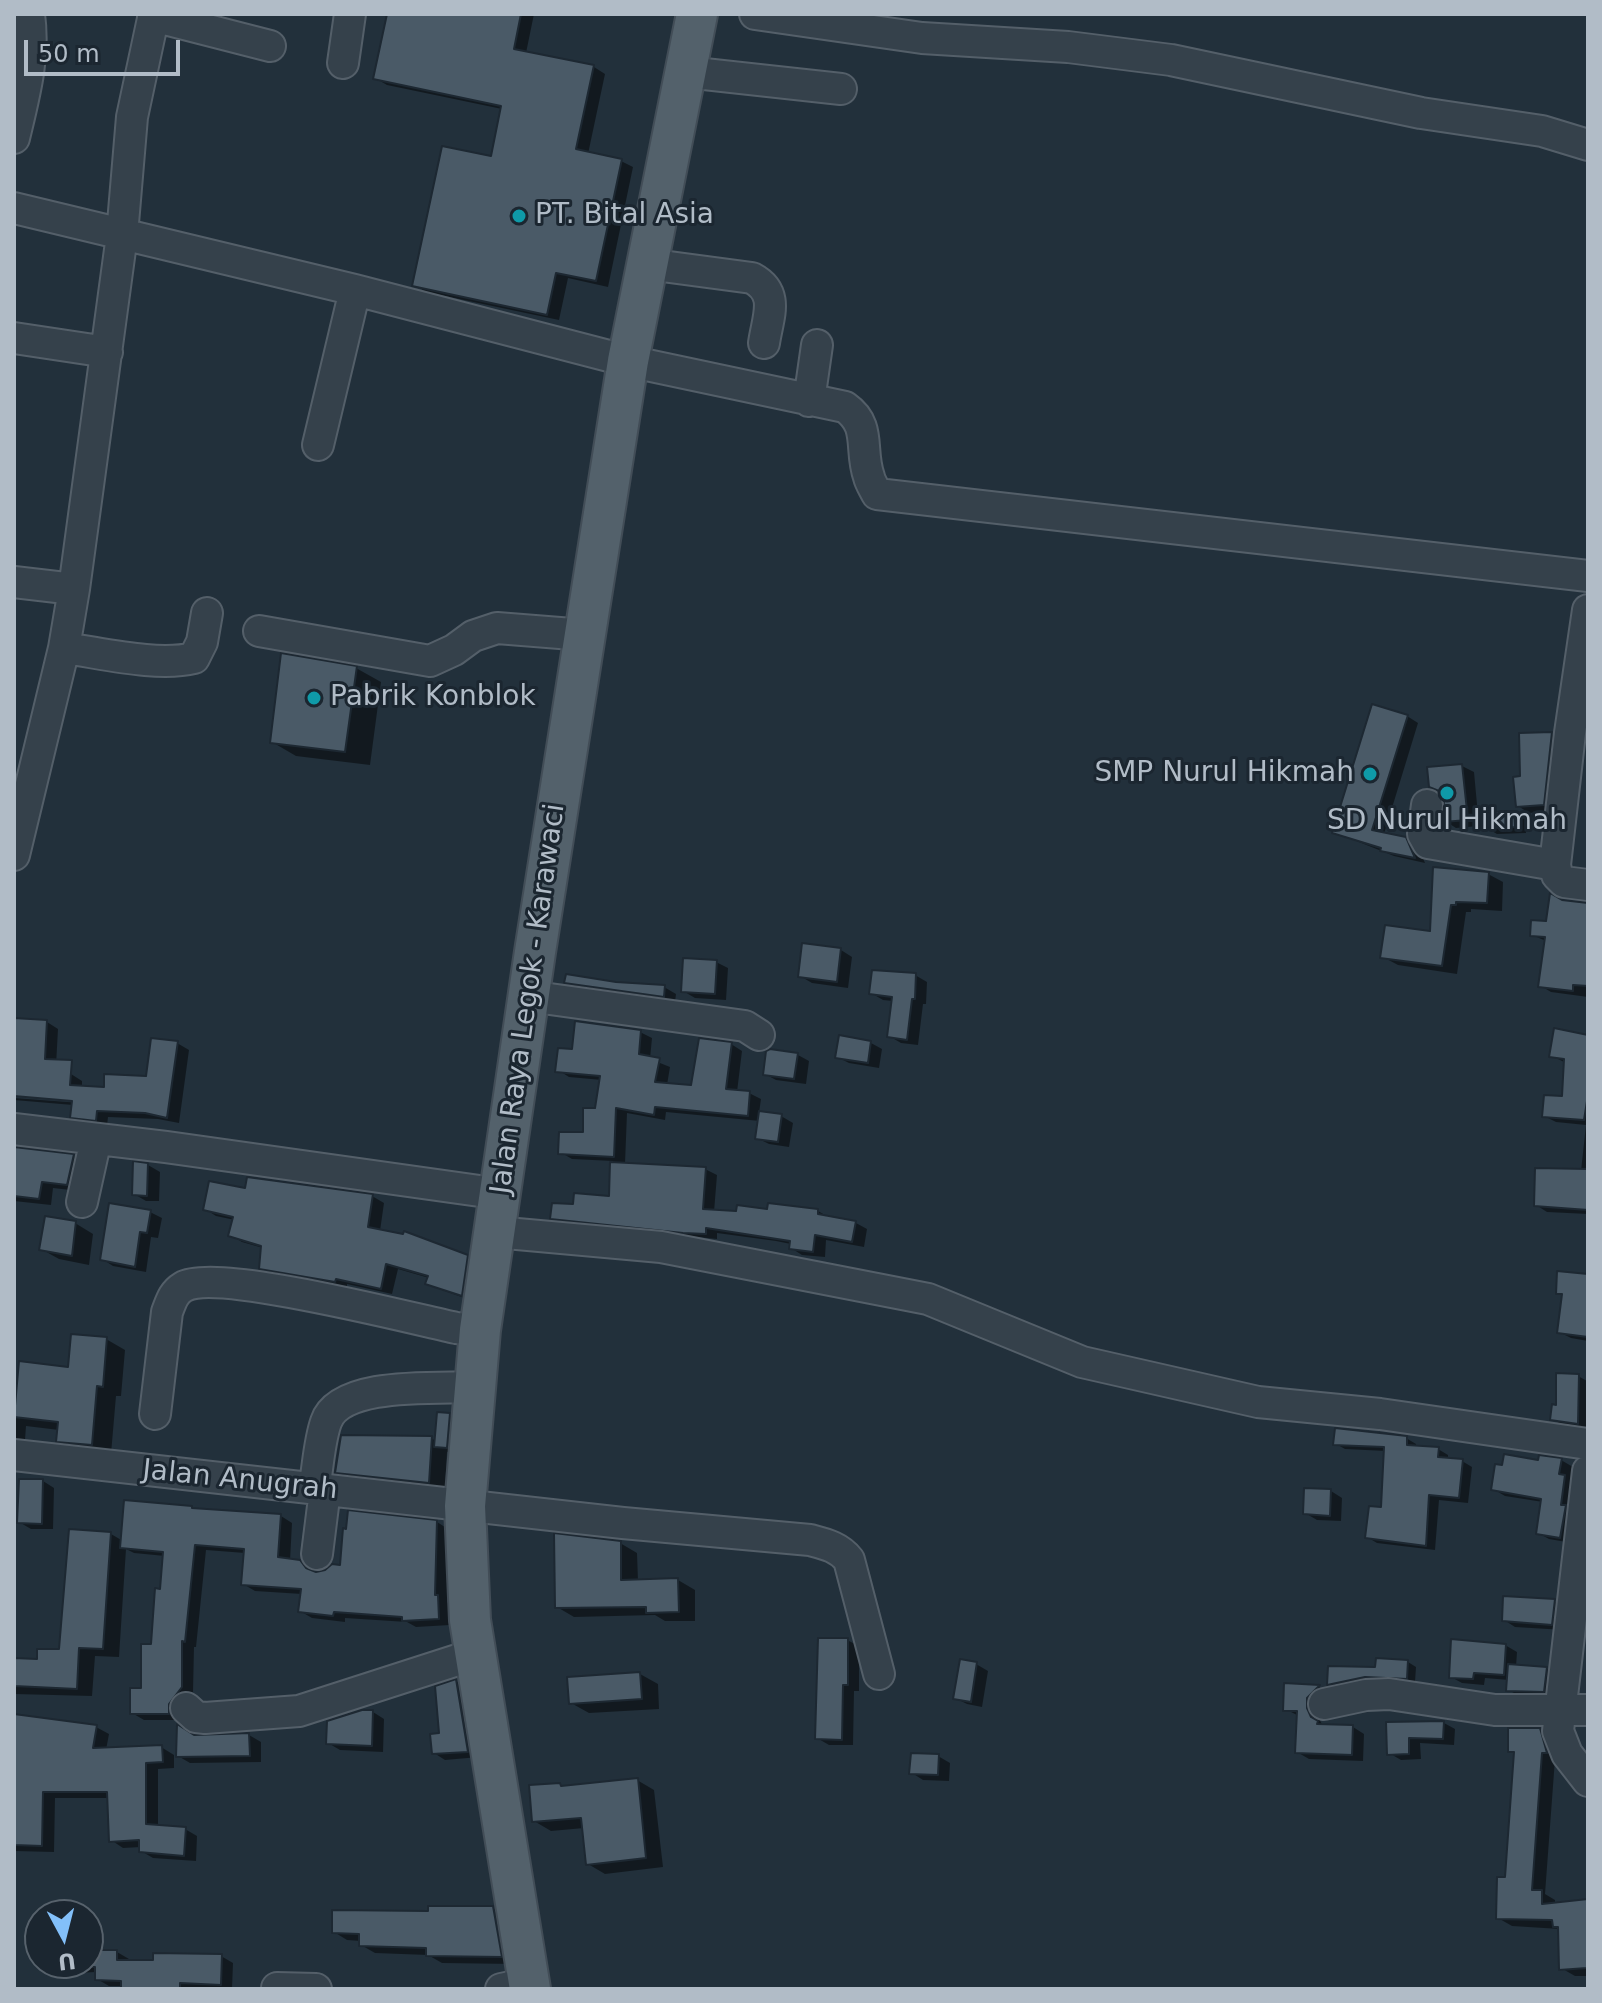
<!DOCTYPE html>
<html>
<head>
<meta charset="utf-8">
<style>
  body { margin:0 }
  #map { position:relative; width:1602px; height:2003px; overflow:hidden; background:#22303b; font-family:"DejaVu Sans",sans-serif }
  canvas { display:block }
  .frame { position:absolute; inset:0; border:16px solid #b1bcc7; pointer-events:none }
  .north { position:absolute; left:24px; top:1899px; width:80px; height:80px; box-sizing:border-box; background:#1b2630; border:2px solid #57626c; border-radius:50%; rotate:173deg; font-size:22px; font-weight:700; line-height:32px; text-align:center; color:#b1bcc7 }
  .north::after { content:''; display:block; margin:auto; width:28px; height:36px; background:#83c0fa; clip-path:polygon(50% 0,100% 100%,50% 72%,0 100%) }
  .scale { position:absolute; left:24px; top:40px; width:156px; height:36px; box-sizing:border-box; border:4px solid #b1bcc7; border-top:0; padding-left:10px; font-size:24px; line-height:28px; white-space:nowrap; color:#b1bcc7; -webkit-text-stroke:6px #1b2630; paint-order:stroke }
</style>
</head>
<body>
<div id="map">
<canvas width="1602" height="2003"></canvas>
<div class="frame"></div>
<div class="north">U</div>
<div class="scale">50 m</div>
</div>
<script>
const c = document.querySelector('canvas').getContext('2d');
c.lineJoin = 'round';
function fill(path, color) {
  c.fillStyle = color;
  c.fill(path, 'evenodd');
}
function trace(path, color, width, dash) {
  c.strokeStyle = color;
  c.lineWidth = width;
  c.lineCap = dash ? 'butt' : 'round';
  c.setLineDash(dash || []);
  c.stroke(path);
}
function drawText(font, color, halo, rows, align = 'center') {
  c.font = font + ' "DejaVu Sans",sans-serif';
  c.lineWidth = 6;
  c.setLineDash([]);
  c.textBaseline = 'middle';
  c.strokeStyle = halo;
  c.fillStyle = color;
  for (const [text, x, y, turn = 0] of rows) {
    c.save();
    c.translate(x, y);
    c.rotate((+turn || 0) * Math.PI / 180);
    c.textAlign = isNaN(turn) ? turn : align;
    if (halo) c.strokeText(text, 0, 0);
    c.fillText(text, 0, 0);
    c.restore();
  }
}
const shadow = new Path2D(`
  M389,14h145l-8,39 68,14 11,7 -17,80 33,7 12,6 -25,120 -40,-9 -9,42 -133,-28 -11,-7 77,-126 10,-50 -115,-24 -12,-7z
  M356,668l25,14 -11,83 -74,-9 -24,-14z
  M1407,716l11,7 -34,111 21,5 13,7 7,17 -31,-7 -60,-24z
  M1551,734l12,7 -8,70 -26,2 -11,-7 4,-28z
  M1462,766l12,6 5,54 -23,2 -11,-7 1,-23z
  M1514,813l12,7v13l-29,1 -12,-7z
  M1434,869l54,5 15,8 -1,29 -31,-2v3h-5l-9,62 -59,-9 -15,-8 49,-23z
  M1561,902l27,2v93l-37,-5 -10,-6 5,-45 -14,-6 16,-12z
  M841,950l11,7 -4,31 -36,-5 -12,-7z
  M716,962l12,6 -2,32 -31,-2 -12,-7z
  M915,975l12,7 -1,22h-3l-5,41 -17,-2 -12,-7 4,-35 -10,-1 -12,-7z
  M566,982l98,5 12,7 -1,8 -97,-14z
  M47,1022l11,7 -2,37 -42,-7z
  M640,1032l12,6 -2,21 20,8 -3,18 26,2 38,-43 11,7 -5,41 12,1 12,6 -2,14 22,3 12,7 -4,24 -20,-3 -12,-6 3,-17 -94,-9 -1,8 -38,-7 -2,51 80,5 12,6 -3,37 104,-1 12,7 26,5 11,6 -3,18 -38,-7 -1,17 -23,-2 -11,-7v-4l-15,-3 -59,-8v6l-153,-15 -11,-6 22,-11 35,-9 3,-37 -41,-2 -12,-7 24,-18 13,-24 5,-30 -33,-3 -11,-7 16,-19z
  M1588,1036v178l-41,-2 -11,-7 45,-34 5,-46 -30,-3 -12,-6 20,-18 2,-35 -14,-7z
  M177,1043l12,7 -10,73 -21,-4 -50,-2 -1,9 -23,-3 -12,-7 1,-11 -59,-5v-19l57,-7 11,7v6l24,2 42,-11zM14,1094l68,5 -1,4 -67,-5z
  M871,1043l11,6 -3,19 -30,-5 -12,-6z
  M798,1055l11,6 -3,23 -30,-4 -11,-6z
  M14,1148l60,8 11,7 -6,28 -26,-3 -2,17 -37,-4z
  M148,1165l12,7 -1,29h-13l-12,-7z
  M247,1191l125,5 12,7 -4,28 87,26 12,7 -6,37 -34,-12 -11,-6 1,-5 -31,-9 -6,25 -45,-10v4l-75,-13 -11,-7 2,-20 -21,-6 -12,-7 5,-15 -19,-4 -11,-7z
  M150,1212l12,6 -4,20 -7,-1 -5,35 -33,-6 -11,-7z
  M75,1223l18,11 -4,31 -30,-6 -18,-10z
  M1588,1275v66l-17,-3 -12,-6 5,-36 -6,-3z
  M106,1339l19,11 -4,46h-5l-5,58 -34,-3 -19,-10 1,-11 -33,-4 -1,14 -11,-1v-50l56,-20z
  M1578,1376l9,5 -1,47 -25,-4 -9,-5z
  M449,1415l12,6 -3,32 -11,-1 -2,39 -92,-10 -16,-9 94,-34 5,3z
  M1406,1438l10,6v4l22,1 10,6v4l14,2 10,6 -4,36 -29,-3 -4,50 -58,-7 -10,-6 16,-28 3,-58 -41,-2 -9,-5z
  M1561,1460l12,7 -2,13 5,3 -4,60 -23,-4 -11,-6 5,-31 -38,-6 -12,-7 47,-27z
  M43,1481l11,7 -1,41h-22l-12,-7z
  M1331,1491l11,7 -1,23 -24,-1 -12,-7z
  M196,1510l85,6 11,7 -2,38 10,1 15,12 27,-6 95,-46 11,7 -1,73 2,2 1,21 -34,2 -9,-5 -62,-4v4l-33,-4 -12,-7 2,-17 -47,-3 -12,-7 2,-31 -39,-3 -10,97h-2l-1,45h-2v6l-11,22h-36l-12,-7 11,-23 10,-44 12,-90 -31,-3 -8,-4 -7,108 -24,-1 -3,40 -78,-2v-35l25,2 21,-10 51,-117 12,7z
  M620,1543l17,10 1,28 40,-1 17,10v31h-30l-10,-6 -81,2 -17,-10z
  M1554,1601l12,7 -2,22 -49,-3 -11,-7z
  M847,1640l12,6v45h-5l-1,54h-24l-12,-7z
  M1505,1645l12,7 -1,15 31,2 11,7 -2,22 -36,-2 -12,-6 1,-10 -24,-2 -1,7 -22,-2 -11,-6z
  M1408,1662l8,5 -1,15 -40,-1 -38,8 -8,-5z
  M976,1664l12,7 -6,36 -15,-3 -12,-6z
  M640,1674l18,10 1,25 -70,4 -18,-10z
  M456,1681l12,7 11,69 -34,3 -11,-7z
  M1286,1685l33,2 11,6 -12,24 5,9 30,1 11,7 -1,27 -54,-2 -12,-7 2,-36 -14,-7z
  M373,1712l11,7 -1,33 -43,-2 -12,-7z
  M14,1716l82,11 13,7 -3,16 55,-3 13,8v13l-16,1v58l27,2 12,7 -1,25 -43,-3 -12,-7v-4l-18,1 -12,-8 -2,-42h-54l-1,54 -40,-1z
  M1444,1723l11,6 -1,16 -34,-2 1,16 -20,1 -12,-7 -1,-29z
  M1540,1730l14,8 1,21 -10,135 10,6v4l33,-5v77h-13l-14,-8 -1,-39 -48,-3 -14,-8 9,-39 9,-125 -6,-4z
  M249,1735l12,7v20l-71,1 -12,-7 17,-19z
  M938,1756l12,7 -1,18 -26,-1 -11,-7z
  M637,1780l17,10 9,77 -58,7 -17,-10 -4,-36 -33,3 -17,-10 26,-36 4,2z
  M493,1908l14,8 8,48 -73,-1 -14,-8 -53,-2 -14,-8v-4l-14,-1 -13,-8 96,-19z
  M88,1944l13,6 16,2 12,7v3l92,-6 12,7 -1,26h-109v-3h-14l-12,-7v-7l-25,1 -12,-7v-3h28z`);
const building = new Path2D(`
  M387,14h134l-7,35 80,16 -18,84 46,10 -26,122 -40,-8 -9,42 -135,-29 30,-140 49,10 10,-50 -128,-27z
  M281,653l76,13 -12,86 -75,-9z
  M1372,704l36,11 -36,115 34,7 9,21 -35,-7 1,-3 -49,-15z
  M1552,732l-8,73 -28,2 -3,-30 7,-1 -1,-43z
  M1462,764l6,56 -25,2 1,-23 -5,-8 -10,-4 -2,-20z
  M1514,811l1,16 -32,1v-16z
  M1433,867l56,5 -2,31 -31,-1v3h-5l-9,61 -62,-8 5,-33 45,6z
  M1550,893l12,7 26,3v83l-15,-1v6l-35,-4 7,-50 -15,-1 1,-16 15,1z
  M802,943l39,5 -4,34 -39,-5z
  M683,958l34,2 -2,34 -34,-2z
  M872,970l44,3 -1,26h-3l-5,41 -20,-3 5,-40 -23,-3z
  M566,974l50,8 49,3 -1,12 -100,-14z
  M14,1018l33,2 -2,39 27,1 -2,25 34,2v-13l42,2 5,-38 27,3 -11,77 -22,-5 -48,-2 -1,10 -26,-3 2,-17 -58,-5z
  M575,1021l66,9 -2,24 21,4 -5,24 36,3 8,-47 33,4 -6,47 24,2 -2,25 -93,-9 -1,8 -38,-7 -2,49 -56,-3 1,-22h24v-24h12l5,-32 -45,-4 3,-24 14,1z
  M1554,1028l34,7v60l-4,25 -42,-3 2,-22 18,1 2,-37 -15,-2z
  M839,1035l32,6 -3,22 -33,-5z
  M770,1049l28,4 -4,26 -31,-4 3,-24z
  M759,1111l23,3 -4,28 -23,-3z
  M14,1147l60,7 -7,31 -25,-3 -3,17 -25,-3z
  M133,1161l15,2 -1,33 -15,-1z
  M610,1162l96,5 -3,42 33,2 1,-6 30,4 1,-6 50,6v5l38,7 -4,21 -37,-7 -2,17 -24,-3 1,-8 -84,-13v6l-23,-1 -133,-14 2,-16 21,1 1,-11 35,3z
  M1535,1168l53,1v41l-54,-4z
  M247,1177l126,17 -5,33 35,7 1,-3 64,24 -6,41 -37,-12 3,-8 -42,-12 -5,25 -45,-10 -1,3 -76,-13 2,-23 -33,-10 5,-19 -30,-7 6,-29 36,7z
  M109,1203l42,7 -4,23 -7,-1 -5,35 -35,-7z
  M45,1216l31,5 -4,35 -33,-6z
  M1557,1271l31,3v63l-31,-4 5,-39h-6z
  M71,1334l36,3 -4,50 -6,-1 -5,59 -36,-3 2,-20 -44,-5 5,-56 49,6z
  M1556,1373l23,1 -1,50 -28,-4 2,-16 4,1z
  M437,1412l13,1 -3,35 -13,-1z
  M1335,1428l72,8v9l32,2 -1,10 25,2 -4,39 -30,-3 -3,51 -61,-8 4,-32 12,1 3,-60 -51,-2z
  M341,1435l91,1 -3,47 -94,-10z
  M1504,1454l34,6 1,-5 23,3 -3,16 6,1 -4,30h5l-6,33 -24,-4 5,-35 -50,-9 4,-26 7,1z
  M19,1479h24l-1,45 -25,-1z
  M1304,1488l27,1 -1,27 -27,-2z
  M124,1500l68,6v2l89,6 -3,43 22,3 6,8 10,4 9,-2 7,-6 8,1 3,-37 3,1 2,-19 89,10 -2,75h3l1,24 -37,2v-4l-68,-5 -1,4 -35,-4 3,-23 -60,-4 3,-36 -49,-4 -10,97 -3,-1v46l-13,17v10h-39v-26h11v-44h10l4,-56 5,1 3,-37 -43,-4z
  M69,1529l42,3 -8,117 -24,-1 -2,41 -63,-3v-28l23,1v-10h22z
  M554,1533l67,8v39l57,-2 1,34 -33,1v-6l-91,1z
  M1503,1596l52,3 -3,26 -50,-4z
  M818,1638h30v47h-5l-1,55 -27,-1z
  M1451,1639l55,5 -2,31 -30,-2 -1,6 -24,-1z
  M1376,1658l32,2 -1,19 -42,-2 -38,8 1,-19 47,1z
  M960,1659l17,3 -6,40 -18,-3z
  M1508,1664l39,3 -3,25 -38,-1z
  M640,1672l2,27 -73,5 -2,-27z
  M456,1679l12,73 -36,2 -2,-20 9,-1 -4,-47z
  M1284,1683l36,2 -13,13v10l4,9 7,4 -1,3 36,1 -1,30 -57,-2 2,-42h-14z
  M362,1710h11l-1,36 -46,-2 1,-23z
  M14,1714l83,11 -4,23 69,-3 1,17 -17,1v61l40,3 -2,29 -45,-4v-12l-30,2 -2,-50h-64l-1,54 -28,-1z
  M1444,1721l-1,18 -34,-1v16l-22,1 -1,-33z
  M177,1724l17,11 55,-2 1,23 -74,1z
  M1508,1728h32l7,25h-5l-10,137h10v14l46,-5 -1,69 -28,2 -1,-43h-5l-1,-7 -56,-1 1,-42h8l9,-125h-6z
  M911,1753l28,1 -1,21 -29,-1z
  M638,1778l8,80 -60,7 -5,-47 -49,4 -3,-37 31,-2 1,3z
  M428,1906h65l9,51 -76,-1v-8l-67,-2v-12l-27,-1v-23l96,1z
  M88,1950h29v10h36v-7l69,1 -1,31 -41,-2v6h-59v-8l-26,-1v-13h-7z`);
const minor = new Path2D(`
  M755,14l167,24 146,9 103,13 250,53 121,18 46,14
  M153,16l117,30
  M343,63l7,-49
  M686,72l155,17
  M14,138c10,-42 21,-81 15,-124
  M14,208l341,82 273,71 217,46c27,19 14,42 24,70 1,5 5,11 8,17l711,82
  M647,264l105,14c28,15 16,38 12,65
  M14,338l93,14
  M809,401l8,-56
  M318,445l37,-155
  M14,582l60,7
  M1588,610l-18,123 -15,132 2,10 7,7 24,3
  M259,631l171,30 24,-11 19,-14 24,-8 88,7
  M64,648c38,5 93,19 130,10l8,-16 5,-29
  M1427,805l-4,29 5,9 127,22
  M14,855l50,-207 10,-59 48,-354 10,-118 22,-103
  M528,996l217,30 14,9
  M14,1129l152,18 335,47
  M82,1202l14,-63
  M495,1232l166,15 267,52 154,63 176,40 122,12 208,30
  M155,1414l12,-102c4,-10 6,-19 16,-25 33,-19 227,31 273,41l24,2
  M14,1455l609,68 187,17c15,4 29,7 39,20l30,114
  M1588,1471l-30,260 9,23 21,27
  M314,1489c4,-21 5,-47 12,-67 14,-41 112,-33 149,-35
  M317,1554l8,-64
  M1324,1704l42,-9 23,-1 106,16h93
  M186,1708l10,9 9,1 94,-7 177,-57
  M277,1988l39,1
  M501,1989l28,-6`);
const major = new Path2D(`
  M530,1989l-60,-369 -5,-114 15,-176 55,-378 93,-591 69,-347`);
const markers = [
  [519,216,8,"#0f9aa8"],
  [314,698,8,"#0f9aa8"],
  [1370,774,8,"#0f9aa8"],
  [1447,793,8,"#0f9aa8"]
];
const poiNames = [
  ["PT. Bital Asia",535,216],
  ["Pabrik Konblok",330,698],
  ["SMP Nurul Hikmah",1354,774,"right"],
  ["SD Nurul Hikmah",1447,822,"center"]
];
const streetNames = [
  ["Jalan Raya Legok - Karawaci",529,999,-82],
  ["Jalan Anugrah",240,1481,6]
];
fill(shadow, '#0007');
fill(building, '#4a5a67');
trace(building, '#1d2832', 2);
trace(minor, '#545f69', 34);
trace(major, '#424d57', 44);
trace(minor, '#35414b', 30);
trace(major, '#53616b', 40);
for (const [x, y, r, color] of markers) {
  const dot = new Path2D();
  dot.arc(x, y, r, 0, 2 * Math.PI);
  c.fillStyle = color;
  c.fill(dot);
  trace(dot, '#1b2630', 3);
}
drawText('28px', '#b1bcc7', '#1b2630', poiNames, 'left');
drawText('28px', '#b1bcc7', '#1b2630', streetNames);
</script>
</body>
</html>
